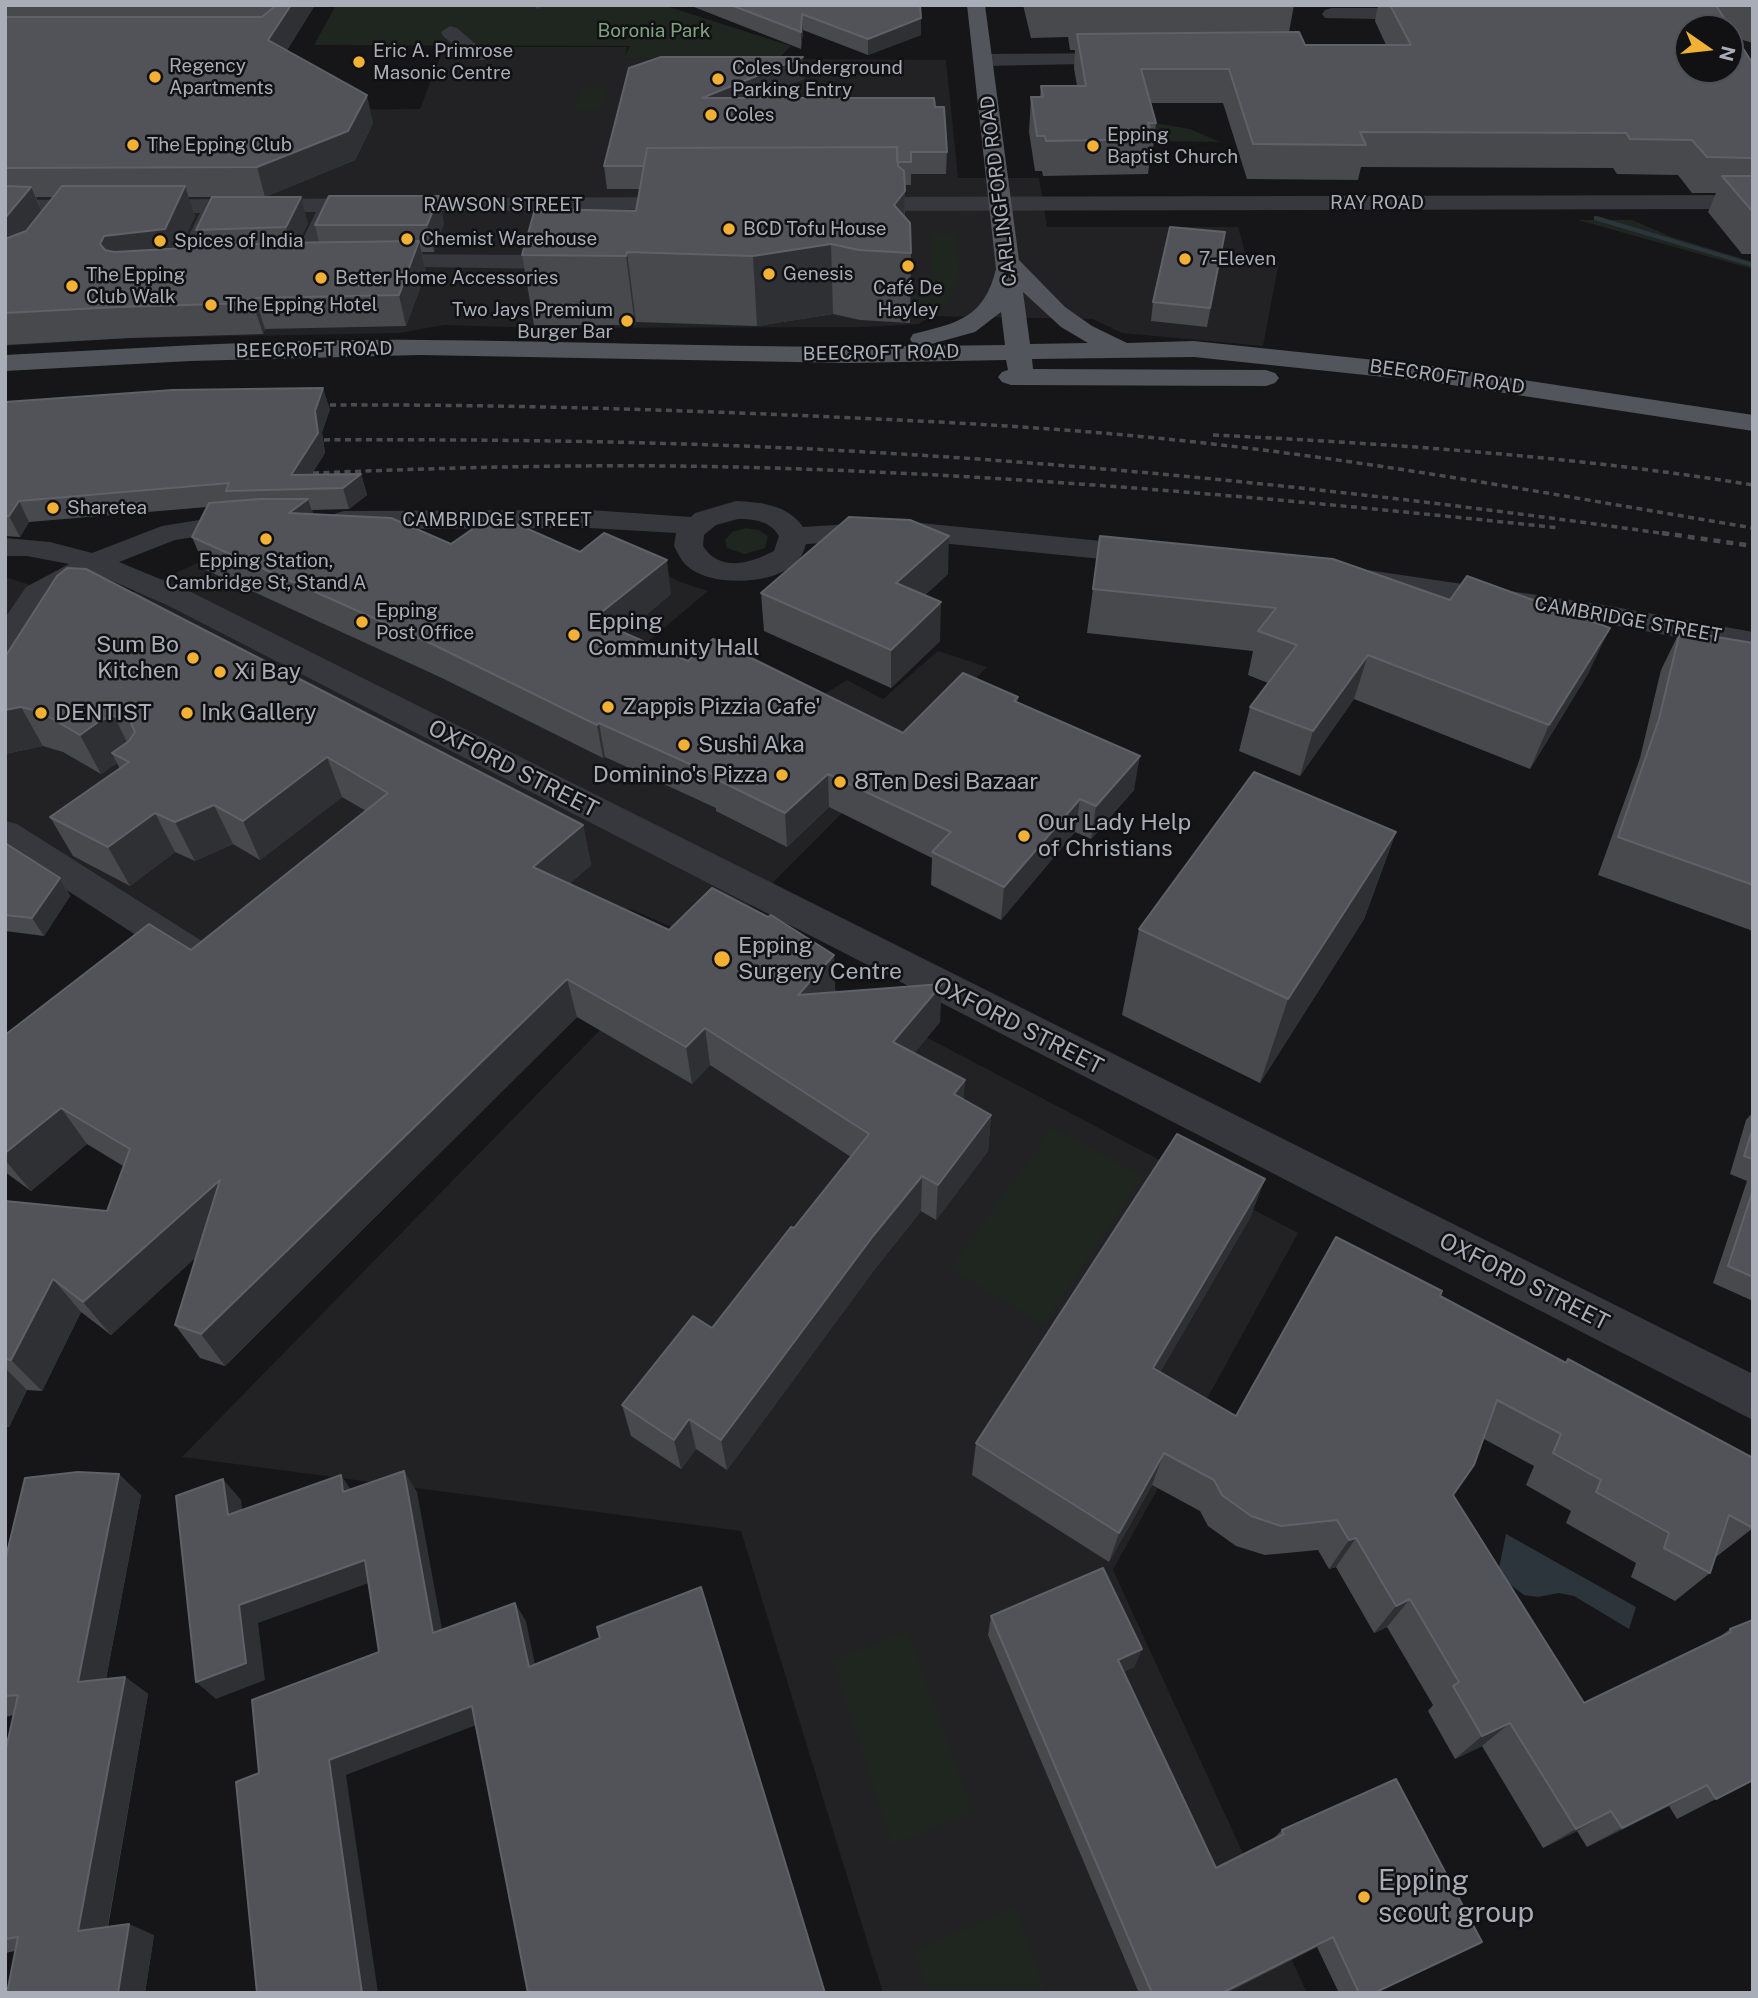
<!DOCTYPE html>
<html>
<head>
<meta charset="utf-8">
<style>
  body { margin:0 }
  #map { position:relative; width:1758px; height:1998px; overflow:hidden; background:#161618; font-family:"Public Sans",sans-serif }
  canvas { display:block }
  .frame { position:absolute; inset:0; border:7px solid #a8adb8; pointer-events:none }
  .north { position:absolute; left:1674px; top:14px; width:70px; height:70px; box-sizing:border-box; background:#111113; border:2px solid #4d4f55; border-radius:50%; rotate:104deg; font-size:19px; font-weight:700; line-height:28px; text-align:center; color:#a8adb8 }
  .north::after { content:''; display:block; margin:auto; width:24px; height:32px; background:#f2b134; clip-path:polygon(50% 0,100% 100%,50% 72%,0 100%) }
</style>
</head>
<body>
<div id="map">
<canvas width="1758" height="1998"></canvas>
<div class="frame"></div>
<div class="north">N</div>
</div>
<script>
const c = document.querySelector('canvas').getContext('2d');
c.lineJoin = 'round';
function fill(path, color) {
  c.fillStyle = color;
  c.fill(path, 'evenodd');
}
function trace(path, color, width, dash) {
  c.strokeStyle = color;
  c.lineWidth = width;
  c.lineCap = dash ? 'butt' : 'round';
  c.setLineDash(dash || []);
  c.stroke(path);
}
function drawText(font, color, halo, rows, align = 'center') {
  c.font = font + ' "Public Sans",sans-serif';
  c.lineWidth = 5;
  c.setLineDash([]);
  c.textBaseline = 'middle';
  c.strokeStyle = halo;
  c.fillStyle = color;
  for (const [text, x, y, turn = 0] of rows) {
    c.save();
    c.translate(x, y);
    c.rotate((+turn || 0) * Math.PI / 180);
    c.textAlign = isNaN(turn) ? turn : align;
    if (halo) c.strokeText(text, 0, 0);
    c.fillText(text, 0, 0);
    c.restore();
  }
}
const built = new Path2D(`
  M444,47h183l-2,11 321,2 12,118h81l8,49h191l9,32 32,3 -16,84 -141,-13 -29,-14 -162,-3 -12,8 -52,3 -328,1 -95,-3 -44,8 -270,5 -125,8v-222l266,-14 149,-1z
  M237,545l387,5 56,32 28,9 -81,68 183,44 37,-23 36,19 55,-48 49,16 -262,264 573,302 -185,337 194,423h-424l-142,-462 -559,-74 510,-521 -59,-26 -87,-6 -346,73 -195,-128v-272l95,30z`);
const green = new Path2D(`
  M336,5h327l128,41 -13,13 -154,-1 6,-12 -316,-1z
  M582,88h25l-6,22h-26z
  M1148,122l42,7 30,13 -65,-1z
  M1578,220h54l40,17 81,25v7z
  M930,234h26l4,45 -4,1 1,9 -2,4 -6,1v13l-36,-1v-13h21z
  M746,528l13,2 9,6 -3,12 -20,6 -18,-6 -2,-8 7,-8z
  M1053,1127l90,49 -100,149 -93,-56z
  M908,1631l65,181 -81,33 -59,-185z
  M1015,1907l31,86h-118l-13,-43z`);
const water = new Path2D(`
  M1506,1534l130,73 -7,22 -55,-33 -15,-3 -21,4 -14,-2 -17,-13 -8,-14z`);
const stream = new Path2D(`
  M532,5h7l2,2 -3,2z
  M1597,216l156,47v4l-159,-47v-4z`);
const minor = new Path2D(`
  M1331,8h98l9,6 -9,6 -104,-2 -3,-4 3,-4z
  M450,26l7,2 28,24 3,4 -3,4h-14l-28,-24 -2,-4z
  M1128,53l7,2 3,4 -3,4 -152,3 -10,-6 10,-6z
  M1753,195v14l-899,2 -8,-2 -3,-5 3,-5 8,-2z
  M689,197l8,2 3,5 -3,5 -359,3 -27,55 -111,6 -17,-6 -5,-10 22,-44 -195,1v-14zM316,212l-21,43 -93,3 20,-45z
  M371,254l176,1 8,2 4,5 -4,5 -8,2 -184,-3 -4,-5 4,-5z
  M736,501c25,1 52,4 67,26l97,-6 252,25 10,3 5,6 -5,6 -10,3 -252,-25 -94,5c-2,5 -3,11 -7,15 -20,27 -90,29 -113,6 -5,-5 -9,-13 -12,-19l2,-13 -86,-5 -246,1 -10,-3 -4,-6 4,-6 10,-3 246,-1 101,7 4,-4zM738,519c17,0 32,2 41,17l-5,15c-23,12 -54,22 -71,-5l1,-11 12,-10z
  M249,512l10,3 4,6 -4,6 -84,13 -56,22 70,29 1564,783v46l-1586,-815 -71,-31 -48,26 -32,49 -11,3v-34l21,-31 43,-23 -42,-8h-22v-18l45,4 42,11 70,-27z
  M1347,567l251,37 155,28v20l-155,-30 -262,-40 -4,-6 4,-6z
  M5,821l12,3 188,119 6,10 -6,10 -13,4 -13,-4 -174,-113z`);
const major = new Path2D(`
  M967,5h18l34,255 46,47 27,19 35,17 67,-2 238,25 321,49v16l-321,-49 -238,-25 -162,2 1,10 233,1 9,3 4,5 -4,5 -9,3 -255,-1 -9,-3 -4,-5 4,-5 6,-2 -2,-10 -158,3 -428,-8 -230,6 -185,10v-16c139,-7 279,-17 418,-15 166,1 332,9 498,6l-8,-2 -3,-5 3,-5c45,-11 71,-16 83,-65zM1023,292l38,35 27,16 -58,1zM1001,312l4,33 -81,1 51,-14z`);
const railFar1 = new Path2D(`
  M309,405c175,-1 350,4 525,12 114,5 228,11 342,23 194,20 385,56 577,88
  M1213,435c181,9 361,21 540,50
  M303,440c182,-1 364,1 546,11 276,15 552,45 825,84
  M292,474c160,-7 319,-11 479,-6 264,8 526,32 789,60`);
const rail = new Path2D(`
  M1662,533l91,13`);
const wall = new Path2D(`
  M5,5h310l-28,45 86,73 -18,37 -90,37h-77l7,19 -15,32 22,-1 -6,-17 112,-7 -10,20 21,-1 -4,-17 129,-2 -10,29h-12l4,20 -20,54 -141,3 -2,5 -133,4 -125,7zM36,197h17l-11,15z
  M689,5h231l1,30 -53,20 -65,-25 -2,19z
  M1023,5h271l-5,27 16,13h81l-11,-24 3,-16h375v38l-17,-5 17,26v190h-11l-34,-42 8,-19h-24l-14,-18 -61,-1 -4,-6 -252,-1 -3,13 -111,-1 -24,-76h-72l5,20 -4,35h-2l-2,16 -105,2 -1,-5h-7l-6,-39 2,-35h9l1,-11h36l-3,-18 1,-18h-5l-2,-13 -37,1z
  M629,68l175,11 -47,19 178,9 12,45 -1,22h-35v11h-6v32l6,36 -1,70 -50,-3 -27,-6 -76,12 -121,-4 -1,3h-101l-12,-70 114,-44 4,-22h-33l-3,-23z
  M1225,232l-18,95 -56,-6 2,-19z
  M5,402l325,7 -8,23 3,21 -14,22 50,-1 6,21 -18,14 -37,1 1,4 358,80 -47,39 64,28 215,72 115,-36 -1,6 117,87 -43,49 -16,-7 -74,88 -70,-35 1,-27 -103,-51 -42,40 -71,-36v-3l-111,-51 -2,1 -161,-80 -236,-108 -14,-33 15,-30 -178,15 -9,15 -15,-1z
  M1100,536l489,136 -59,97 -176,-70 -54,77 -61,-25 11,-44 18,-24 -20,-8 5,-24 -166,-18z
  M948,574l-23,21 15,46 -49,47 -127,-57 -3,-38z
  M1680,631l73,12v288l-155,-56 42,-117 21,-88z
  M5,657l578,168 8,40 -22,19 100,46 165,25 1,37 105,30 -26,31 51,27 -2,20 28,15 -3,36 -52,69 -15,-9 -47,59 -147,200 -31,-21 -15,20 -50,-33 -9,-31 90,-77 139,-171 -141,-92 -18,19 -115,-67 -352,349 -25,-8 -25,-33 21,-68 -85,78 -30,-23 -39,79 -15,-1 -18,37 -4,-1v-225l102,10 16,-45 -36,-22 -56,47 -26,-19v-137l186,-85 175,-139 -24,-14 -82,63 -27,-16 -38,17 -20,-9 -45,34 -57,-30 -23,-39 70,-48 -3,-6 -16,11 -38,-22 -20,-6 -38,8z
  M1396,832l-32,87 -104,164 -138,-68 17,-86z
  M5,843l55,35 10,18 -26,40 -39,-5z
  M1753,1112v189l-40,-18 34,-102 -17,-7 16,-54z
  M1251,1216l-91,156 76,44 204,-120 125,67 3,-4 185,169 -37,29h-1l-5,16 -35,28 -44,-24 5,-14 -70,-40 5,-12 -45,-26 8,-19 -50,-27 -31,56 131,208 130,-62 16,-12 23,-9v160l-76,39 -8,-13 -82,41 -10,-16 -34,17 -61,-102 -27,13 -27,-48 5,-6 -46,-78 -13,6 -38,-66 -7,2 -11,-19 -53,5 -29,-9 -28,-20 -8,-15 -48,-26 -43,77 -137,-87 4,-32z
  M141,1495l-35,184 19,-2 23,17 -40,233 46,8 -9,58h-138l8,-42 -10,2v-200l9,-38 -9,2v-156z
  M991,1616l151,33 -8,18 -11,5 93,196 57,-29 9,-9 92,163h-35l-22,-46 -90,46h-88l-151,-358z`);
const shadedWall = new Path2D(`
  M291,5h24l-39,62 -8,-27z
  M802,14l1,16 -2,19v-17z
  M921,18v17l-53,20v-16z
  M803,57l1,22 -100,41 -2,-22z
  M367,95l6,28 -18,37 -90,37 -8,-30z
  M185,186l10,30 -19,43 -60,7 -16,-22 4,-8z
  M31,187l13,30 -39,38v-37z
  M905,191l-1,61 -10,-47z
  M439,196l5,27 -10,29 -7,-27z
  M301,197l7,26 -15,29 -7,-25z
  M419,241l7,31 -20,54 -7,-31z
  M831,244l2,70 -76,12 -4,-70z
  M627,252l9,70 -1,3 -9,-69z
  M255,298l10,31 -2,5 -10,-31z
  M323,388l7,21 -8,23 3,21 -23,36 -11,-14z
  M361,474l6,21 -18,14 -6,-21z
  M308,499l11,33 -30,-19z
  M19,501l10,21 -9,15 -11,-21z
  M949,536l-1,38 -52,48v-39z
  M667,560l4,34 -72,59 -6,-34z
  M941,602l-1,39 -49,47v-38z
  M1610,628l-21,44 -59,97 19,-44z
  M1368,655l-14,44 -54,77 13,-45z
  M21,707l22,39 -38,8v-44z
  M114,716l20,40 -14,2 -19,-38z
  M101,720l19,38 -8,-5 5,10 -16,11 -21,-39z
  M599,723l6,34 -2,1 -6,-33z
  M1140,756l-6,34 -43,49 5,-33z
  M327,757l15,40 -82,63 -17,-39z
  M828,774l1,33 -42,40 -2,-34z
  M1080,799l-5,33 -74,88 3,-33z
  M214,805l19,39 -38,17 -20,-39z
  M155,813l20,39 -45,34 -22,-39z
  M583,825l8,40 -48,41 -10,-39z
  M1396,832l-32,87 -104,164 28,-84z
  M60,878l10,18 -26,40 -12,-18z
  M834,955l1,38 -37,2z
  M567,979l10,38 -352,349 -24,-32z
  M942,984l-2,38 -48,57 1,-37z
  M705,1028l5,37 -18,19 -6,-37z
  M965,1080l-3,37 -8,-23z
  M61,1108l26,36 -56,47 -26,-31v-7z
  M991,1115l-3,36 -52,69 2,-35z
  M922,1176l-1,35 -47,59 -147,200 -6,-30 152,-204z
  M1265,1179l-14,37 -108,186 10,-34z
  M220,1180l22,35 -131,120 -28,-33z
  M53,1279l28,33 -39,79 -31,-31z
  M5,1368l22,22 -18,37 -4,-3z
  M689,1419l7,30 -15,20 -7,-29z
  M1164,1453l-12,32 -43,77 10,-29z
  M404,1471l13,21 29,159 -13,-18z
  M119,1474l22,21 -39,204 -24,-17z
  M341,1475l14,21 -12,-4z
  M223,1479l18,21 5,35 -18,-20z
  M1356,1538l-20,29 -7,2 20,-29z
  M365,1560l15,19 -122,44 7,57 -49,19 -20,-17 43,-77z
  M1410,1599l-23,28 -13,6 22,-27z
  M515,1603l11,18 13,63 -10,-17z
  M1142,1649l-8,18 -23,10 7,-17z
  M125,1677l23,17 -43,247 -27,-10z
  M472,1706l12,16 -138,53 32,218h-16l-33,-233z
  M1510,1723l-28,23 -27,13 27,-23z
  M1707,1785l-38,21 -82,41 35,-19z
  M1611,1811l-34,20 -34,17 33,-19z
  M129,1924l25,11 -9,58h-27z
  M1333,1937l-16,10 -90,46h-5z`);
const building = new Path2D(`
  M271,5h20l-23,35 99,55 -19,36 -91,36 -252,1v-151h257l12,-10z
  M731,5h189l1,13 -53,21 -66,-25 -1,18z
  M1074,5h67l-67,1z
  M1390,5h326l14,23h-42v42h42v-42l23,36v94l-46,-1 -15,-17 -62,-1 -4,-6 -266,-1 6,13 -113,-1 -24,-75h-88l15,54h-8l5,16 -107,2 -1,-5h-8l-6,-39h12l-2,-11h45l-9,-52 222,-2 6,13h106z
  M661,57h142l-101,41h232l1,9h9l3,45h-36v10h-14v-15l-250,1 -3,18h-40l25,-98z
  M897,147l1,19 6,5 1,20 -11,14 16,18 1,30 -52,-3 -28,-6 -78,12 -126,-4 -1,4 -104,-1 13,-46 101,2 11,-63z
  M1722,176h31v36z
  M5,186l26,1 -26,31z
  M62,186h123l-20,43 -61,7 -4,8 5,6 9,2 160,-9 145,-2 -20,54 -144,3 -2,5 -135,4 -113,6v-74l21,-8z
  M329,196h110l-12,29h-112z
  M212,197h89l-15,30 -90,3z
  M1170,227l55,5 -15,76 -57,-6z
  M323,388l-8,23 3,22 -27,42 70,-1 -18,14 -117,3 3,-8 -210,18 -10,15h-4v-114l168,-12z
  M260,499h48l-19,14 102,5 60,26 43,-30 86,38 24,-19 63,27 -74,59 95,42 25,-22 190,94 60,-60 55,24 -4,4 126,55 -44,50 -16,-7 -76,88 -72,-35 19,-20 -123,-58 -43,39 -73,-36 2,-2 -115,-52 -2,2 -165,-81 -240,-107 17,-34z
  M849,517l61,3 39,16 -53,47 45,19 -50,48 -130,-57z
  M1100,536l233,23 117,41 17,-24 143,52 -61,97 -181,-70 -55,76 -63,-24 47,-62 -39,-14 18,-23 -183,-19z
  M67,568l19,1 497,256 -50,42 136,63 43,-42 56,29 3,-2 63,40 -36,40 144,-11 -49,58 72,38 -11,14 37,21 -53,70 -16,-9 -49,60 -152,204 -32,-21 -15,21 -52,-35 71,-89 19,12 79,-101 3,1 75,-94 -164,-106 -19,19 -119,-68 -366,355 -26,-9 45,-145 -137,122 -30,-23 -42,81 -6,-1v-158l102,10 23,-62 -69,-41 -56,45v-118l144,-111 42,26 197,-157 -61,-36 -84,64 -29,-16 -39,17 -20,-9 -47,34 -58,-30 79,-55 -17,-9 17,-12 6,-9 -5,-11 -16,-5 -13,4 -21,15 -39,-23 -20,-5 -16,3v-53l52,-81z
  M1680,631l73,12v242l-135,-48 41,-118z
  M1254,772l142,60 -108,167 -149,-70z
  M5,843l55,35 -28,40 -27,-3z
  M1753,1128v31l-9,-3z
  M1177,1134l88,45 -112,189 83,48 100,-179 106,54 -2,5 126,67 2,-4 185,99v70l-24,-13 -19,58 -46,-25 5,-15 -73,-41 5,-12 -48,-27 8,-19 -64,-34 -23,65 -21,30 131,208 147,-71 -1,-3 23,-9v160l-37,19 -9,-14 -85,43 -11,-17 -35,18 -66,-106 -28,13 -29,-50 6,-4 -49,-83 -14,7 -40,-68 -7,2 -12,-20 -56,6 -30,-10 -29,-21 -8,-15 -50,-27 -45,80 -143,-90z
  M1753,1190v87l-25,-11z
  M404,1471l29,162 82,-30 14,64 71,-29 -3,-11 104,-40 124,406h-297l-56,-287 -143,54 33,233h-105l-21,-211 23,-9 -7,-73 127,-48 -14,-92 -126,45 7,58 -50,19 -20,-186 47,-17 5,36 113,-40 2,17z
  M78,1472l41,2 -41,208 47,-5 -47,254 51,-7 -11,69h-111l11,-56 -13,2v-186l13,-58 -13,1v-135l20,-83z
  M1103,1568l39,81 -24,11 98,208 68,-34 -2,-4 114,-51 86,163 -108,51h-15l-26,-56 -111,56h-70l-161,-377z`);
const markers = [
  [359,62,7,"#f2b134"],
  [155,77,7,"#f2b134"],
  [718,79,7,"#f2b134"],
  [711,115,7,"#f2b134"],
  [133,145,7,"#f2b134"],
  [1093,146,7,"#f2b134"],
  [729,229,7,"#f2b134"],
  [407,239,7,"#f2b134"],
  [160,241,7,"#f2b134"],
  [1185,259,7,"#f2b134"],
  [908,266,7,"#f2b134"],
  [769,274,7,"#f2b134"],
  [321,278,7,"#f2b134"],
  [72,286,7,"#f2b134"],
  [211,305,7,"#f2b134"],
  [627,321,7,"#f2b134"],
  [53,508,7,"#f2b134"],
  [266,539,7,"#f2b134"],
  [362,622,7,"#f2b134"],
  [574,635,7,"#f2b134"],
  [193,658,7,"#f2b134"],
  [220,672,7,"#f2b134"],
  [608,707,7,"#f2b134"],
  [41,713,7,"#f2b134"],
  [187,713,7,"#f2b134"],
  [684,745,7,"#f2b134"],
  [782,775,7,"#f2b134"],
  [840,782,7,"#f2b134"],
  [1024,836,7,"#f2b134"],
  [722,959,9,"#f2b134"],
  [1364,1897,7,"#f2b134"]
];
const farParknames = [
  ["Boronia Park",654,31]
];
const farPoinames = [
  ["Eric A. Primrose",373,51],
  ["Masonic Centre",373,73],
  ["Regency",169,66],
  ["Apartments",169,88],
  ["Coles Underground",732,68],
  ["Parking Entry",732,90],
  ["Coles",725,115],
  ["Epping",1107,135],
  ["Baptist Church",1107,157],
  ["The Epping Club",147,145],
  ["BCD Tofu House",743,229],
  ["Chemist Warehouse",421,239],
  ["Spices of India",174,241],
  ["7-Eleven",1199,259],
  ["Genesis",783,274],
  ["The Epping",86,275],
  ["Club Walk",86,297],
  ["Better Home Accessories",335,278],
  ["Café De",908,288,"center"],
  ["Hayley",908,310,"center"],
  ["The Epping Hotel",225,305],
  ["Two Jays Premium",613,310,"right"],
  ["Burger Bar",613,332,"right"],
  ["Sharetea",67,508],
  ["Epping Station,",266,561,"center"],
  ["Cambridge St, Stand A",266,583,"center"],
  ["Epping",376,611],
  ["Post Office",376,633]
];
const farStreetnames = [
  ["CARLINGFORD ROAD",999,191,-97],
  ["RAY ROAD",1377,203],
  ["RAWSON STREET",503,205],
  ["BEECROFT ROAD",314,350,-1],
  ["BEECROFT ROAD",881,353,-1],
  ["BEECROFT ROAD",1447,377,8],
  ["CAMBRIDGE STREET",497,520],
  ["CAMBRIDGE STREET",1628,620,10]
];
const poiNames = [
  ["Epping",588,622],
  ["Community Hall",588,648],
  ["Sum Bo",179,645,"right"],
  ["Kitchen",179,671,"right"],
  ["Xi Bay",234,672],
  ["Zappis Pizzia Cafe'",622,707],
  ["DENTIST",55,713],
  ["Ink Gallery",201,713],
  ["Sushi Aka",698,745],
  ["Dominino's Pizza",768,775,"right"],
  ["8Ten Desi Bazaar",854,782],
  ["Our Lady Help",1038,823],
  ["of Christians",1038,849],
  ["Epping",738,946],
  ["Surgery Centre",738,972]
];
const streetNames = [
  ["OXFORD STREET",513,769,27],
  ["OXFORD STREET",1018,1026,27],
  ["OXFORD STREET",1524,1282,27]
];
const nearPoinames = [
  ["Epping",1378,1881],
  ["scout group",1378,1913]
];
fill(built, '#222225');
fill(green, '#1e261f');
fill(water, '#2c353c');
fill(stream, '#2c353c');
fill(minor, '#37383d');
fill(major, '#53555c');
trace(railFar1, '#4a4c52', 3.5, [6, 4.5]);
trace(rail, '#4a4c52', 4.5, [7, 6]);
fill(wall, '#47494d');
fill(shadedWall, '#2f3033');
fill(building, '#525359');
trace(building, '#5f6168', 2);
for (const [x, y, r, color] of markers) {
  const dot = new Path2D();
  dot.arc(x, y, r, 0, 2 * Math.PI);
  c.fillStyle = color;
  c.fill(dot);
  trace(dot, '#111113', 2.5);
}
drawText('19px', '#7fa381', '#111113', farParknames);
drawText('19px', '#a8adb8', '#111113', farPoinames, 'left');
drawText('19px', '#a8adb8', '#111113', farStreetnames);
drawText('23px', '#a8adb8', '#111113', poiNames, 'left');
drawText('23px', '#a8adb8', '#111113', streetNames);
drawText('28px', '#a8adb8', '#111113', nearPoinames, 'left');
</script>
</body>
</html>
